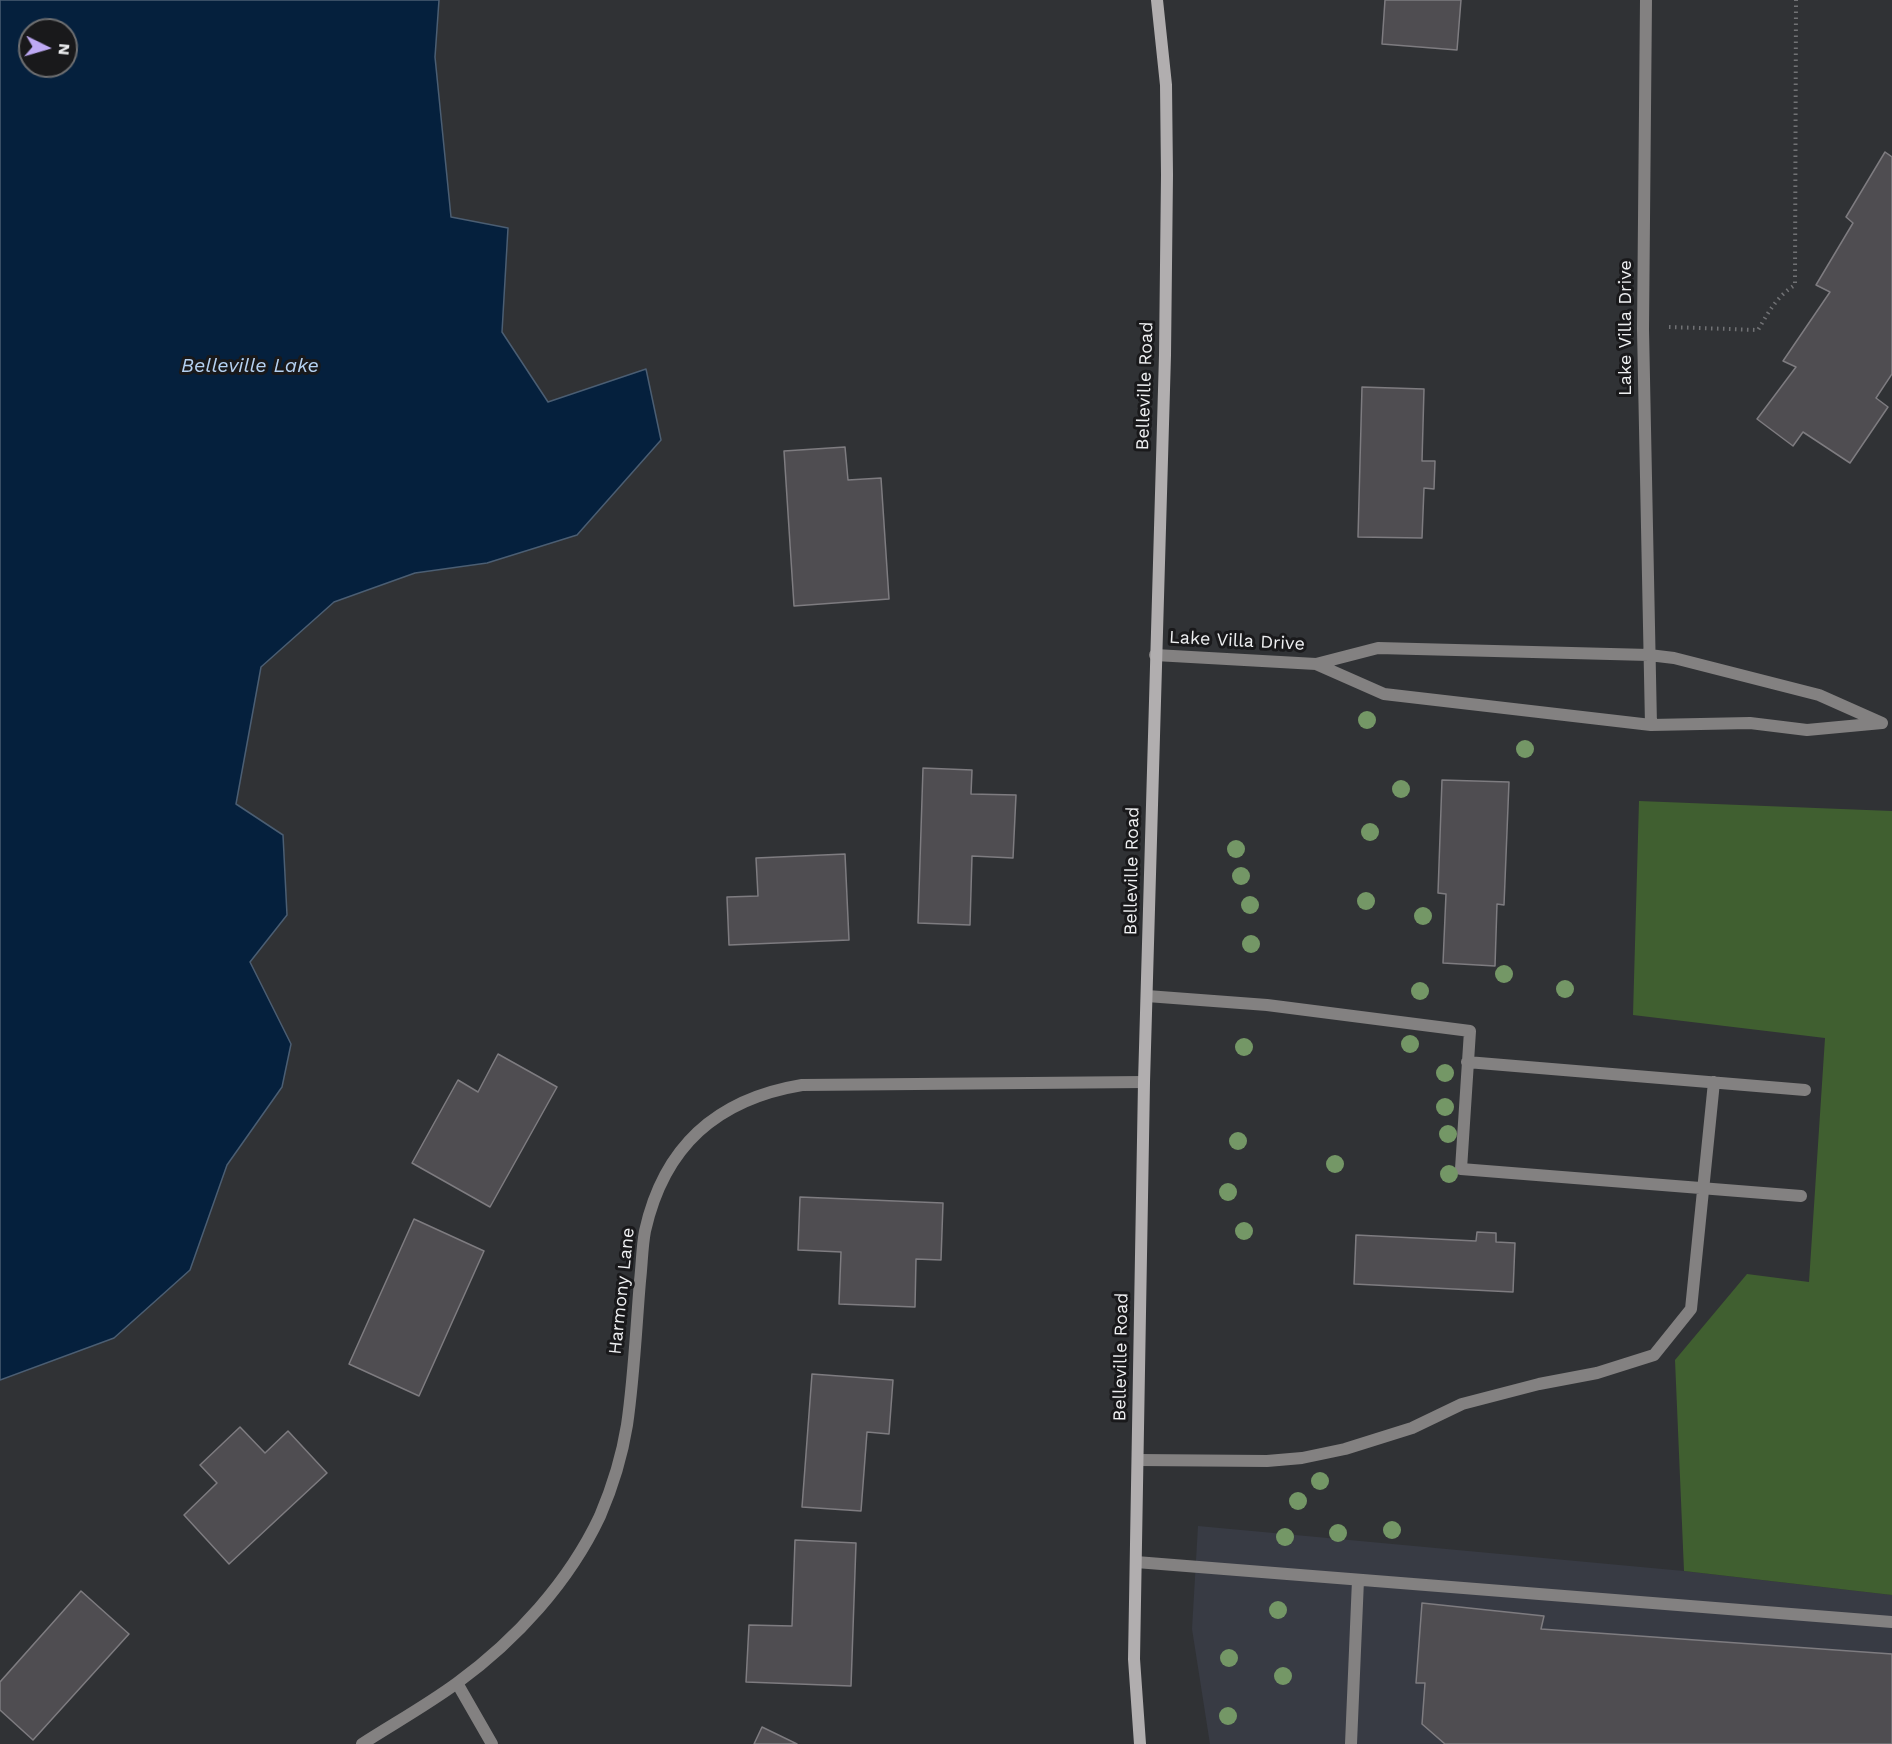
<!DOCTYPE html>
<html>
<head>
<meta charset="utf-8">
<style>
  body { margin:0 }
  #map { position:relative; width:1892px; height:1744px; overflow:hidden; background:#303235; font-family:"Work Sans",sans-serif }
  canvas { display:block }
  .north { position:absolute; left:18px; top:18px; width:60px; height:60px; box-sizing:border-box; background:#19191b; border:2px solid #6e6f71; border-radius:50%; rotate:95deg; font-size:16px; font-weight:700; line-height:24px; text-align:center; color:#eeeff1 }
  .north::after { content:''; display:block; margin:auto; width:21px; height:27px; background:#bea9f4; clip-path:polygon(50% 0,100% 100%,50% 72%,0 100%) }
</style>
</head>
<body>
<div id="map">
<canvas width="1892" height="1744"></canvas>
<div class="north">N</div>
</div>
<script>
const c = document.querySelector('canvas').getContext('2d');
c.lineJoin = 'round';
function fill(path, color) {
  c.fillStyle = color;
  c.fill(path, 'evenodd');
}
function trace(path, color, width, dash) {
  c.strokeStyle = color;
  c.lineWidth = width;
  c.lineCap = dash ? 'butt' : 'round';
  c.setLineDash(dash || []);
  c.stroke(path);
}
function drawText(font, color, halo, rows, align = 'center') {
  c.font = font + ' "Work Sans",sans-serif';
  c.lineWidth = 6;
  c.setLineDash([]);
  c.textBaseline = 'middle';
  c.strokeStyle = halo;
  c.fillStyle = color;
  for (const [text, x, y, turn = 0] of rows) {
    c.save();
    c.translate(x, y);
    c.rotate((+turn || 0) * Math.PI / 180);
    c.textAlign = isNaN(turn) ? turn : align;
    if (halo) c.strokeText(text, 0, 0);
    c.fillText(text, 0, 0);
    c.restore();
  }
}
const built = new Path2D(`
  M1198,1526l486,45 208,24v149h-682l-18,-115z`);
const green = new Path2D(`
  M1639,801l253,10v784l-208,-24 -9,-211 72,-86 62,8 16,-244 -192,-23z`);
const water = new Path2D(`
  M0,0h439l-4,57 16,160 57,11 -6,104 46,70 98,-33 15,71 -84,95 -90,28 -72,10 -81,29 -73,65 -25,137 47,31 4,80 -37,47 41,82 -9,43 -55,78 -37,105 -76,68 -114,42zM30,30h36v36h-36z`);
const building = new Path2D(`
  M1385,0h76l-4,50 -75,-6z
  M1885,152l7,5v217l-16,24 12,9 -38,56 -47,-31 -10,14 -36,-27 39,-52 -13,-6 47,-69 -14,-7 37,-62 -7,-6z
  M1362,387l62,2 -2,72h13l-1,28 -10,-1 -2,50 -64,-1z
  M845,447l3,33 33,-2 8,121 -95,7 -10,-155z
  M923,768l49,2 -1,24 45,1 -3,63 -41,-2 -2,69 -52,-2z
  M1442,780l67,2 -5,123 -7,-1 -2,62 -52,-3 3,-69 -8,-1z
  M845,854l4,86 -120,5 -2,-48 31,-1 -2,-38z
  M498,1054l59,33 -67,120 -78,-44 46,-83 20,12z
  M800,1197l143,6 -2,57 -25,-1 -1,48 -76,-3 2,-52 -43,-2z
  M414,1219l70,32 -65,145 -70,-32z
  M1477,1232l19,1v9l19,1 -2,49 -159,-8 2,-49 120,6z
  M812,1374l81,6 -4,54 -22,-2 -6,79 -59,-4z
  M240,1427l25,26 23,-22 39,42 -98,91 -45,-49 33,-32 -17,-18z
  M795,1540l61,3 -5,143 -105,-4 3,-57 43,1z
  M81,1591l48,43 -96,106 -33,-30v-28z
  M1422,1603l122,13 -3,13 351,25v90h-447l-23,-20 3,-41h-9z
  M762,1727l35,17h-43z`);
const path = new Path2D(`
  M1669,327l89,3c10,-17 19,-34 37,-45l1,-285`);
const lane = new Path2D(`
  M1147,996l120,9 203,26 -9,138 340,27
  M1467,1062l338,28
  M1138,1460l129,1 35,-3 43,-9 67,-21 50,-24 77,-20 58,-11 57,-18 37,-46 23,-227
  M1136,1562l756,60
  M1351,1744l7,-164`);
const street = new Path2D(`
  M1646,0l-3,329 8,396
  M1155,655l161,9 62,-16 271,7 25,3 145,37 63,28 -75,7 -57,-7 -99,2 -267,-31 -68,-30
  M457,1683l35,61
  M362,1744c31,-20 65,-39 95,-61 59,-43 112,-101 143,-167 12,-28 22,-60 27,-91 7,-48 9,-96 13,-144 2,-17 2,-34 5,-50 19,-85 72,-132 157,-146l342,-3`);
const secondary = new Path2D(`
  M1140,1744l-6,-85 10,-577 21,-727 2,-180 -1,-90 -9,-85`);
const trees = [
  [1367,720],
  [1525,749],
  [1401,789],
  [1370,832],
  [1236,849],
  [1241,876],
  [1366,901],
  [1250,905],
  [1423,916],
  [1251,944],
  [1504,974],
  [1565,989],
  [1420,991],
  [1410,1044],
  [1244,1047],
  [1445,1073],
  [1445,1107],
  [1448,1134],
  [1238,1141],
  [1335,1164],
  [1449,1174],
  [1228,1192],
  [1244,1231],
  [1320,1481],
  [1298,1501],
  [1392,1530],
  [1338,1533],
  [1285,1537],
  [1278,1610],
  [1229,1658],
  [1283,1676],
  [1228,1716]
];
const streetNames = [
  ["Lake Villa Drive",1626,328,-90],
  ["Belleville Road",1145,386,-88],
  ["Lake Villa Drive",1237,641,3],
  ["Belleville Road",1132,871,-89],
  ["Harmony Lane",622,1291,-84],
  ["Belleville Road",1121,1357,-89]
];
const waterNames = [
  ["Belleville Lake",250,366]
];
fill(built, '#383b44');
fill(green, '#405f30');
fill(water, '#05203d');
trace(water, '#4b5e73', 1.5);
fill(building, '#4f4d51');
trace(building, '#7e7c80', 1.5);
trace(path, '#717275', 4, [1.5, 4.5]);
trace(lane, '#838181', 12);
trace(street, '#838181', 12);
trace(secondary, '#b1aeaf', 12);
c.fillStyle = '#749766';
for (const [x, y] of trees) {
  c.beginPath();
  c.arc(x, y, 9, 0, 2 * Math.PI);
  c.fill();
}
drawText('18px', '#eeeff1', '#19191b', streetNames);
drawText('italic 20px', '#b5d1f1', '#19191b', waterNames);
</script>
</body>
</html>
